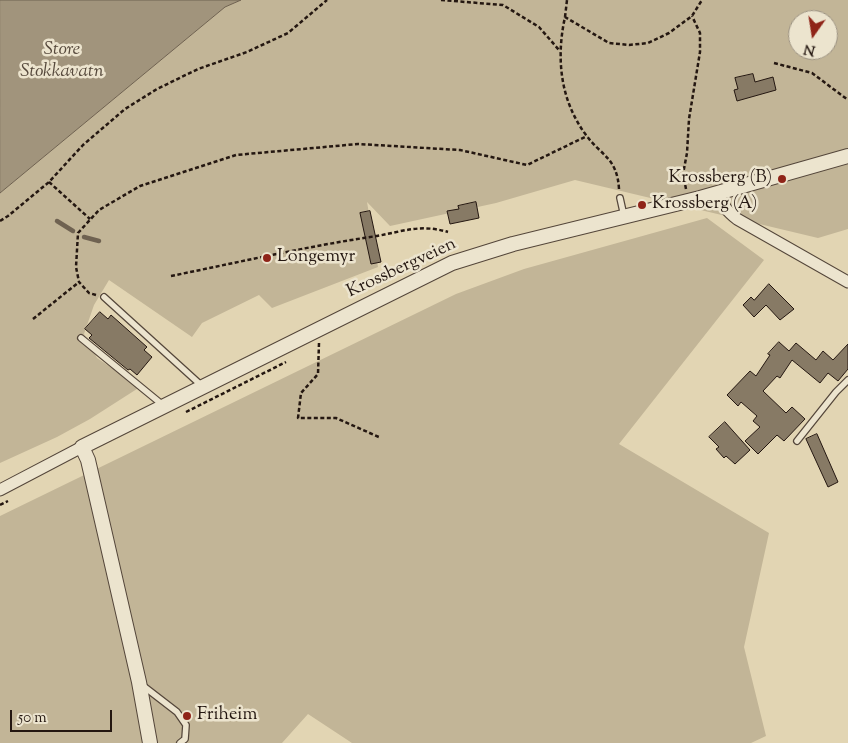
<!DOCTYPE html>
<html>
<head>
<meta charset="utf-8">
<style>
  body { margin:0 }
  #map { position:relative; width:848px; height:743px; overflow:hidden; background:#e2d5b3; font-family:"Sorts Mill Goudy",serif }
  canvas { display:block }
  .north { position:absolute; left:788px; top:10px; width:50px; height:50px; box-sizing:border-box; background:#ece4ce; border:1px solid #9c9282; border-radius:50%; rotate:193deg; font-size:14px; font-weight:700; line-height:20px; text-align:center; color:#241711 }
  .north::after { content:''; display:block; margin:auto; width:18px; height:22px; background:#8f2418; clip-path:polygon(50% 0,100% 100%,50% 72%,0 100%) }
  .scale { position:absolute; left:10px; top:710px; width:102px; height:22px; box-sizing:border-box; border:2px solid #241711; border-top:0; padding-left:6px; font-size:15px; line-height:18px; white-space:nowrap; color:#241711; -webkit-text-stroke:4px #ece4ce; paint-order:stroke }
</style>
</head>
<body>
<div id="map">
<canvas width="848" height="743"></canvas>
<div class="north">N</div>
<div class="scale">50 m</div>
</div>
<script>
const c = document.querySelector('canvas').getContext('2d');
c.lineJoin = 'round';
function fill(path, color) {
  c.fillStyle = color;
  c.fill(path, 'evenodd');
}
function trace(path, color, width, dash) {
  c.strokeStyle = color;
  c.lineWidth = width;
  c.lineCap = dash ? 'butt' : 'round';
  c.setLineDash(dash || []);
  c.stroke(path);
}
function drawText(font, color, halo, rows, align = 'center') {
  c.font = font + ' "Sorts Mill Goudy",serif';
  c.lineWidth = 5;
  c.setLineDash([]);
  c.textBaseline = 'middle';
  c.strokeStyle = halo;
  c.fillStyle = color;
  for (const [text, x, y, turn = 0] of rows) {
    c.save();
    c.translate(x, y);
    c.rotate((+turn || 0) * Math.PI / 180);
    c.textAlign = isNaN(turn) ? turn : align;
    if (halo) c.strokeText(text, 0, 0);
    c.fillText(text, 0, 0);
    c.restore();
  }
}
const green = new Path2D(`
  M241,0h607v229l-30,9 -243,-58 -79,23 -106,23 -23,-24 11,65 -106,41 -13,-13 -57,28 -10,14 -83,-57 -15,25 -10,29 13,24 43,29 -50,32 -33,18 -57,26v-270l225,-186zM798,20h30v30h-30z
  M707,218l57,42 -145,184 150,89 -25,114 22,89 -15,7h-399l-44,-29 -26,29h-282v-227l456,-222 68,-25z`);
const water = new Path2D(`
  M0,0h241l-16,7 -225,186z`);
const stream = new Path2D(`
  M57,221l16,10
  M84,237l15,4`);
const building = new Path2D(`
  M753,74l2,8 18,-5 3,13 -39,11 -3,-11 4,-1 -3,-11z
  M476,202l3,16 -29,6 -3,-13 12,-2 -1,-3z
  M370,211l11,51 -10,2 -11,-51z
  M769,284l25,25 -14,11 -14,-15 -12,12 -11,-12 8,-8 3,3z
  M100,312l8,7 3,-4 36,32 -3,3 8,7 -15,18 -7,-6 -2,1 -39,-32 3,-3 -7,-6z
  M779,342l10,9 7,-8 20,17 7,-9 10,9 15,-16v25l-10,12 -10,-8 -8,10 -28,-23 -12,18 -3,-2 -14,15 23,22 6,-6 13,12 -21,22 -7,-6 -19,19 -13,-13 15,-14 -7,-6 4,-5 -16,-14 -3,4 -11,-11 23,-24 6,5 14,-21 -2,-1z
  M725,422l25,28 -15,14 -9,-8 -2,2 -8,-9 3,-2 -10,-10z
  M817,434l21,48 -10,5 -22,-48z`);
const path = new Path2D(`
  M441,0l62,5 36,22 20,23
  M565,17l2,-17
  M774,63l38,10 36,27
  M49,182l41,37
  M619,189c-2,-32 -18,-33 -33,-54 -26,-35 -30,-77 -21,-118l44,26 20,2 19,-2 21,-10 23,-17 10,-16
  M686,189l-3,-15 4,-21 2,-34 11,-67v-19l-8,-17
  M0,221l8,-5 41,-34 34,-37 42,-36 32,-20 41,-20 49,-17 41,-19 39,-33
  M171,276c69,-14 137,-30 206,-40 27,-5 44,-12 71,-4
  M96,295l-7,-2 -10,-11 -3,-15 2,-34 21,-23 41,-24 96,-31 122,-11 102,6 67,15 60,-29
  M33,319l46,-37
  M319,343l-1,31 -17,19 -3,25h38l45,20
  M186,412l100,-50
  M0,505l8,-4`);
const service = new Path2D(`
  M620,198l4,18
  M104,297l98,89
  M81,338l83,68
  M797,441l39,-49 12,-12
  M142,685l35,27 9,13 -1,14 -5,4`);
const minor = new Path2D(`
  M718,193c4,12 9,18 19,26l111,63
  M0,490l82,-43`);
const tertiary = new Path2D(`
  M150,743l-11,-61 -51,-222 -6,-13 370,-184 61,-19 187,-46 148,-42`);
const markers = [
  [782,179,5,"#8f2418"],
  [642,205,5,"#8f2418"],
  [267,258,5,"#8f2418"],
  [187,716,5,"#8f2418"]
];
const poiNames = [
  ["Krossberg (B)",772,179,"right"],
  ["Krossberg (A)",652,205],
  ["Longemyr",277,258],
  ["Friheim",197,716]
];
const streetNames = [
  ["Krossbergveien",402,269,-25]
];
const waterNames = [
  ["Store",62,51],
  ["Stokkavatn",62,73]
];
fill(green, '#c2b597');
fill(water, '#a1947c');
trace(water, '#6f6251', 1);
trace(stream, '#6f6251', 4.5);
fill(building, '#877a65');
trace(building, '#241711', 1);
trace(service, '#54463a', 8);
trace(minor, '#54463a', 13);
trace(tertiary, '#54463a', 16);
trace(path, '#241711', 2.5, [4, 2.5]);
trace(service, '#ece4ce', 5.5);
trace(minor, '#ece4ce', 11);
trace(tertiary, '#ece4ce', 14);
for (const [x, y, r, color] of markers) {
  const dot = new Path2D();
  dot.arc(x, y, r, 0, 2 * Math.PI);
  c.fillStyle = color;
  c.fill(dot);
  trace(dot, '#ece4ce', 2);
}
drawText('18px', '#241711', '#ece4ce', poiNames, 'left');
drawText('18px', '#241711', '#ece4ce', streetNames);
drawText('italic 19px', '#56493c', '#ece4ce', waterNames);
</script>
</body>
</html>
